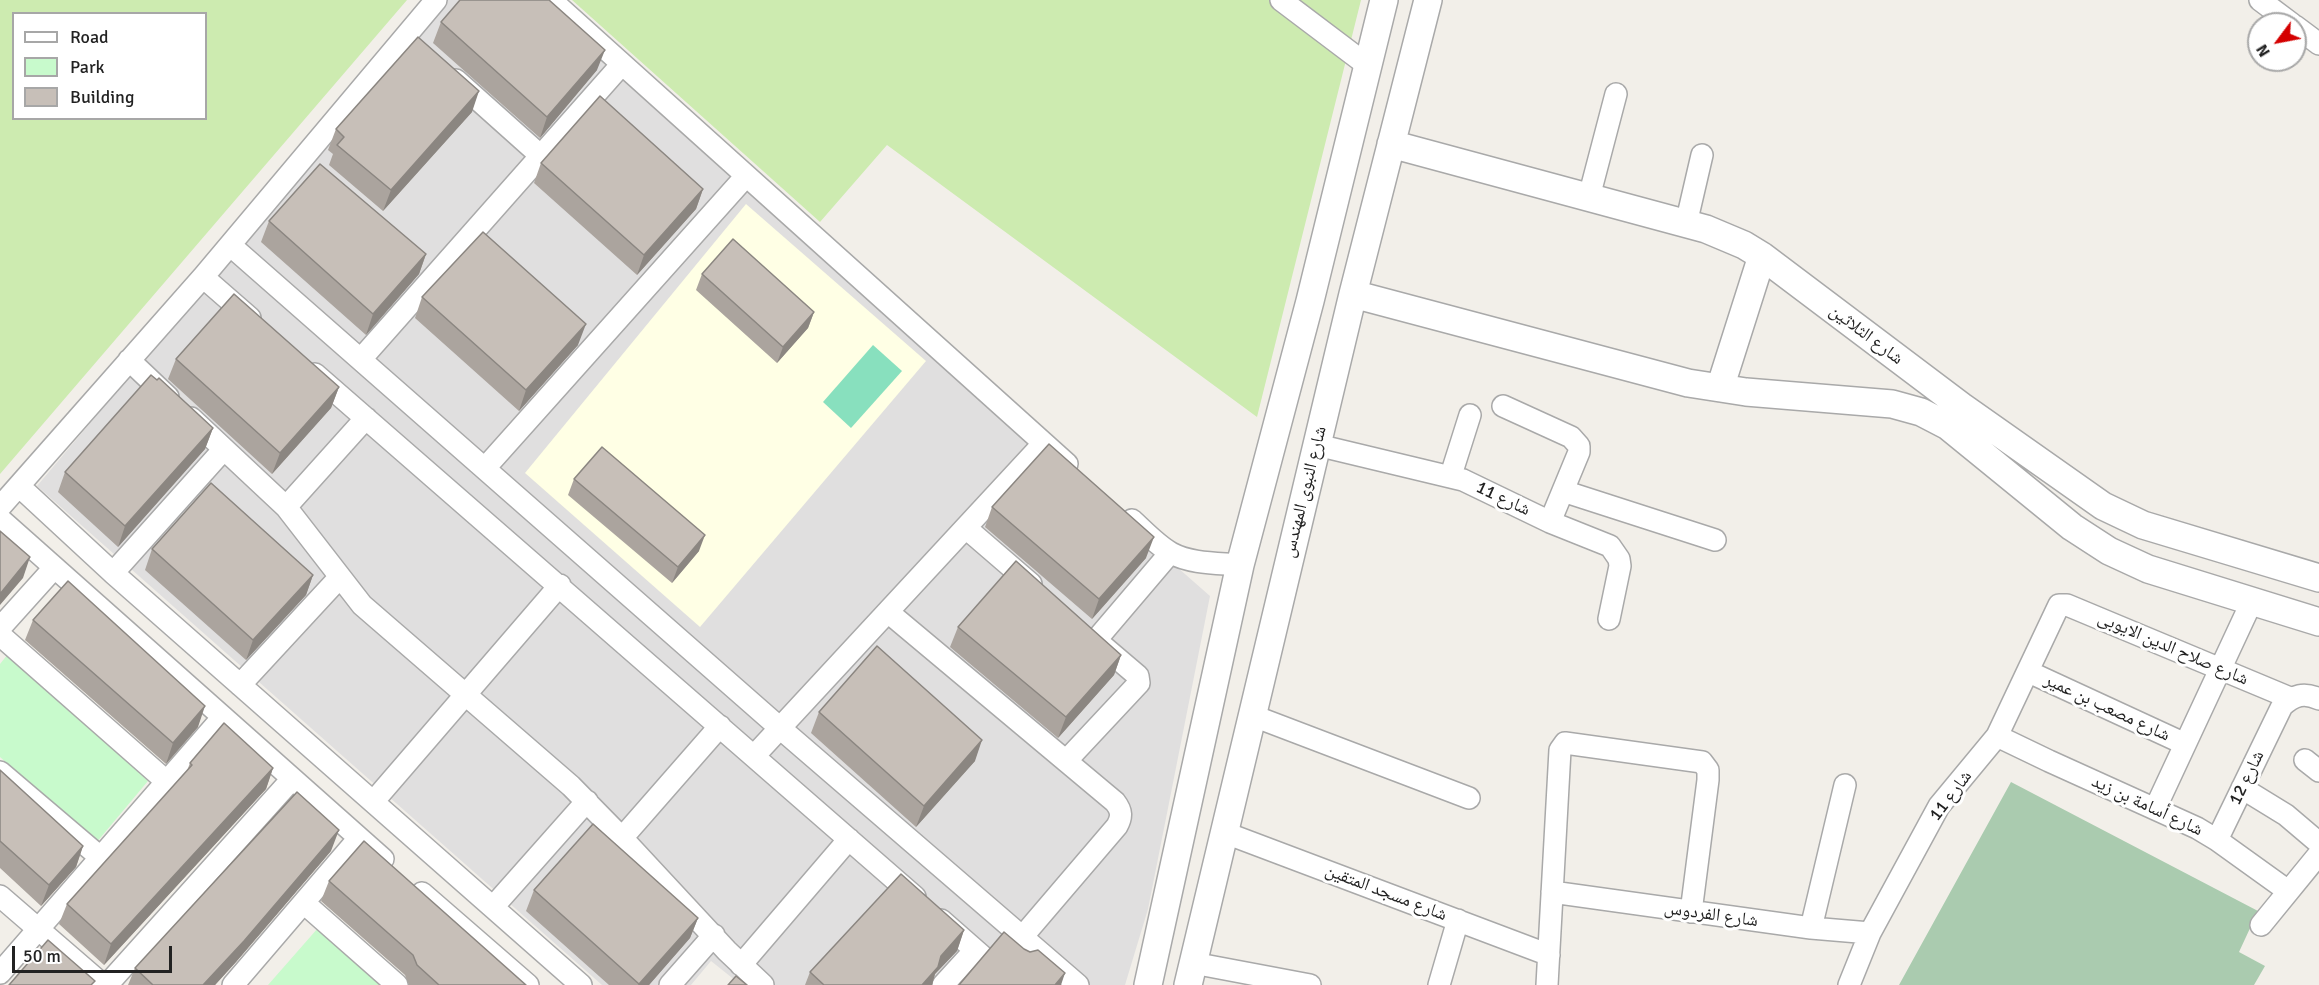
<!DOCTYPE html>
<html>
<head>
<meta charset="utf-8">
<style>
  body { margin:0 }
  #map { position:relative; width:2319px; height:985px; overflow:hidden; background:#f2efe9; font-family:Signika,sans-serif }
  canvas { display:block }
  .legend { position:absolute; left:12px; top:12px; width:195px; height:108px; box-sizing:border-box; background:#fff; border:2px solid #a7a7a7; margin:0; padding:8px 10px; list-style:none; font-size:18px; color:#222 }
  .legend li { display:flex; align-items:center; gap:12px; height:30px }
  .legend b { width:30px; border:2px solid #a7a7a7 }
  .north { position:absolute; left:2247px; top:12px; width:60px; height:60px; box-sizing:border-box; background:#fff; border:2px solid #a7a7a7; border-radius:50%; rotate:238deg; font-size:16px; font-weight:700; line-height:24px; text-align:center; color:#222 }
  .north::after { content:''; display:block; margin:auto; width:21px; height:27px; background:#d40000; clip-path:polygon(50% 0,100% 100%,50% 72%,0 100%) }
  .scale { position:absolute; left:12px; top:946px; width:160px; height:27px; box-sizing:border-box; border:3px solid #222; border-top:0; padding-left:8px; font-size:18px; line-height:21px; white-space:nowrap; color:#222; -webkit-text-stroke:4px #fff; paint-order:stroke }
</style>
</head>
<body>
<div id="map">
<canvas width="2319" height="985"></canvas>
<ul class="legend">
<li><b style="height:8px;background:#fff"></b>Road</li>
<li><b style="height:16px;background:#c8facc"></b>Park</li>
<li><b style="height:16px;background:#c7bfb8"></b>Building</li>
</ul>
<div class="north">N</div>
<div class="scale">50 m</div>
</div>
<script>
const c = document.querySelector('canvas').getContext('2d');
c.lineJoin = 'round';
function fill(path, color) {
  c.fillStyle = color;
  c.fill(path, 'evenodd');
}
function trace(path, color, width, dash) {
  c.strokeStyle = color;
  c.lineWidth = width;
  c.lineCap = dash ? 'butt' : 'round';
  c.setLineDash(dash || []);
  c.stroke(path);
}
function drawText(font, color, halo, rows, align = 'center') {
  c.font = font + ' Signika,"Noto Naskh Arabic",sans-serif';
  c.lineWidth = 6;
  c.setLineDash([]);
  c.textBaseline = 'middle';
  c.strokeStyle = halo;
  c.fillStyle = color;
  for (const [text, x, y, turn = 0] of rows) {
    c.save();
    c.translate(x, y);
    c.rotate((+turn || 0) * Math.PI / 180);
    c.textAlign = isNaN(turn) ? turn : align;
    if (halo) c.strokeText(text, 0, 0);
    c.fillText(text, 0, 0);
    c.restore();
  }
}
const residential = new Path2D(`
  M447,0h84l679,596 -62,313 -23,76h-384l-30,-24 -20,24h-89l-565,-499z`);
const education = new Path2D(`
  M746,204l180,157 -226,266 -175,-154z`);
const grass = new Path2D(`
  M0,0h407l-407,474zM14,14h192v104h-192z
  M572,0h789l-104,417 -370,-272 -67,77z`);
const cemetery = new Path2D(`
  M2011,782l247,129 -19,41 26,14 -11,19h-355z`);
const park = new Path2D(`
  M8,654l140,127 -52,62 -96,-86v-93z
  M318,928l64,57h-114z`);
const pitch = new Path2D(`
  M873,345l29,26 -51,57 -28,-26z`);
const minor = new Path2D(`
  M551,0l516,464
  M1281,0l86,65
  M2260,0l32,24
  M2295,26l24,18
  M456,80l85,76
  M1589,197l27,-103
  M1686,224l16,-69
  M230,245l550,483 298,257
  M203,277l47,41
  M361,359l261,-295
  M129,360l39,37
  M315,374l600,523
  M1503,406l68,31 8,9v6l-29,70
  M191,418l95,89 76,98 209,181 51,52 105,113 36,34
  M1317,445l146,35 87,42 60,24 9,13 1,7 -11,53
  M485,468l261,-292
  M1451,475l19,-60
  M19,486l94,87 468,412
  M1563,491l152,49
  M0,507l203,-230 233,-277
  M286,507l80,-89
  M0,519l383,340
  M1132,520c12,11 25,25 39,33 20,11 48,10 69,12
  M966,528l65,56
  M113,573l111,-124
  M888,612l227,190c7,9 7,15 2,24l-94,110
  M0,628l54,-60
  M0,635l166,146
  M1096,640l74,-87
  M2029,672l156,72
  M240,685l99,-107
  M1251,715l218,83
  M1997,736l52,25 148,67 20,12 71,51
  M754,756l289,-312
  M2305,760l14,11
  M1066,761l73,-78 -1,-7 -40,-34
  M0,772l100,85
  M2242,788l44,27 33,28
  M373,802l187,-217
  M2155,809l97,-208
  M1223,832l326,123
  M622,838l98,-112
  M2217,840l65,-134c12,-11 22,-14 37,-7
  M1552,892l259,36 59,5
  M422,893l106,92
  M0,896l103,89
  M304,903l93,82
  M493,907l94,-106
  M941,920l74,65
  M2261,925l58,-71
  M1811,928l34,-143
  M1193,963l117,22
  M741,965l108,-126
  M0,973l223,-256
  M107,985l185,-206
  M233,985l126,-147
  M670,985l44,-50
  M943,985l32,-35
  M1439,985l19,-65
  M1547,985l13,-235 5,-7 137,19 6,8v10l-17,132
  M1849,985l21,-52 69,-127 58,-70 62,-131h8l223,93`);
const tertiary = new Path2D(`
  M1391,144l315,85 38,16 18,11 199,150 142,100 40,19 176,53
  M1353,294l335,89 58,9 146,12 29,8 27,14 124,101 37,24 39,18 171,53
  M1720,388l42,-132
  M1148,985l92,-420 70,-264 74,-301
  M1188,985l165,-691 75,-294`);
const wall = new Path2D(`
  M441,22l156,48 -57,68 -107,-95z
  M472,112l-89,99 -54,-46 4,-11 -5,-4 8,-21z
  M541,163l162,26 -7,20 -59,66 -103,-92z
  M269,221l157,33 -7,20 -53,61 -105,-93z
  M702,274l112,38 -6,16 -31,35 -81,-73z
  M422,297l156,48 -59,66 -104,-93z
  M176,359l163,28 -8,21 -59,66 -104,-95z
  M213,428l-8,21 -87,98 -60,-55 7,-20z
  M574,479l125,72 -27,32 -104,-88z
  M992,507l154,51 -54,61 -107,-92z
  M152,549l161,26 -7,20 -60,65 -101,-90z
  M33,620l165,107 -32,37 -141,-124z
  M958,627l163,28 -7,20 -56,63 -108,-91z
  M819,712l156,49 -59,66 -105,-94z
  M190,763l83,5 -7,21 -162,176 -45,-41 8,-20 120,-133z
  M0,770l83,76 -7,21 -35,39 -41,-38z
  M331,851l-95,111 -21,23h-87l7,-17z
  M329,881l197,104h-117l-4,-10 -84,-74z
  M534,890l164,28 -8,20 -41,47h-40l-83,-74z
  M964,930l-7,21 -22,23 -3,11h-127l5,-13z`);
const shadedWall = new Path2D(`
  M605,50l-8,20 -57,68 7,-21z
  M479,91l-7,21 -89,99 8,-21z
  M703,189l-7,20 -59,66 7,-20z
  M426,254l-7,20 -53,61 7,-21z
  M814,312l-6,16 -31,35 6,-16z
  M586,324l-8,21 -59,66 7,-21z
  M339,387l-8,21 -59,66 8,-21z
  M213,428l-8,21 -87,98 7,-21z
  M705,535l-6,16 -27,32 6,-16z
  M1154,537l-8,21 -54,61 7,-20z
  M30,557l-7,21 -23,27v-11z
  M313,575l-7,20 -60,65 7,-20z
  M1121,655l-7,20 -56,63 8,-21z
  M205,706l-7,21 -32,37 7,-21z
  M982,740l-7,21 -59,66 8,-21z
  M273,768l-7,21 -162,176 7,-21z
  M339,830l-8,21 -95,111 -21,23h-12z
  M83,846l-7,21 -35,39 8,-21z
  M698,918l-8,20 -41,47h-11z
  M964,930l-7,21 -22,23 -3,11h-10l19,-29z
  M1065,973l-4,12h-6z`);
const building = new Path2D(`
  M460,0h89l56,50 -58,67 -106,-95z
  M418,37l61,54 -88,99 -54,-45 7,-8 -8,-8z
  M600,96l103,93 -59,66 -103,-92z
  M320,164l106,90 -53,60 -104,-93z
  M483,232l103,92 -60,66 -104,-93z
  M733,239l81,73 -31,35 -81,-73z
  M234,294l105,93 -59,66 -104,-94z
  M151,375l6,5 2,-2 54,50 -88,98 -60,-54z
  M1049,444l105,93 -55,62 -107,-92z
  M602,447l103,88 -27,32 -104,-88z
  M211,483l102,92 -60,65 -101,-91z
  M0,531l30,26 -30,37z
  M1016,561l105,94 -55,62 -108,-90z
  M68,581l137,125 -32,37 -140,-123z
  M877,646l105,94 -58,66 -105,-94z
  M224,723l49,45 -162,176 -44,-40 125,-139 -2,-2z
  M0,770l83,76 -34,39 -49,-44z
  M297,792l42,38 -95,111 -41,44h-50l-18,-17z
  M593,824l105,94 -59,66 -105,-94z
  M364,841l162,144h-87l-22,-20 -4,-10 -84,-74z
  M901,874l63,56 -23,26 -3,11 -16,18h-98l-14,-13z
  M1004,932l20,17 6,3 8,-2 27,23 -10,12h-96z
  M48,940l47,41 -4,4h-82z
  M736,976l11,9h-19z`);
const streetNames = [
  ["شارع الثلاثين",1866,335,37],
  ["شارع النبوى المهندس",1305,492,-76],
  ["شارع 11",1503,499,25],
  ["شارع صلاح الدين الايوبى",2173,649,23],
  ["شارع مصعب بن عمير",2107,708,25],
  ["شارع 12",2247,778,-64],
  ["شارع 11",1951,796,-53],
  ["شارع أسامة بن زيد",2147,806,25],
  ["شارع مسجد المتقين",1386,893,21],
  ["شارع الفردوس",1711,915,8]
];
fill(residential, '#e0dfdf');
fill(education, '#ffffe5');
fill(grass, '#cdebb0');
fill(cemetery, '#aacbaf');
fill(park, '#c8facc');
fill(pitch, '#88e0be');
trace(minor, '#a9a9a9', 24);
trace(tertiary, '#a9a9a9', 30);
trace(minor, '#fff', 21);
trace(tertiary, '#fff', 27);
fill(wall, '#aba49e');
fill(shadedWall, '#8b8681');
fill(building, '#c7bfb8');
trace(building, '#8b8681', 1.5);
drawText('18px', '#222', '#fff', streetNames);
</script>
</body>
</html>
